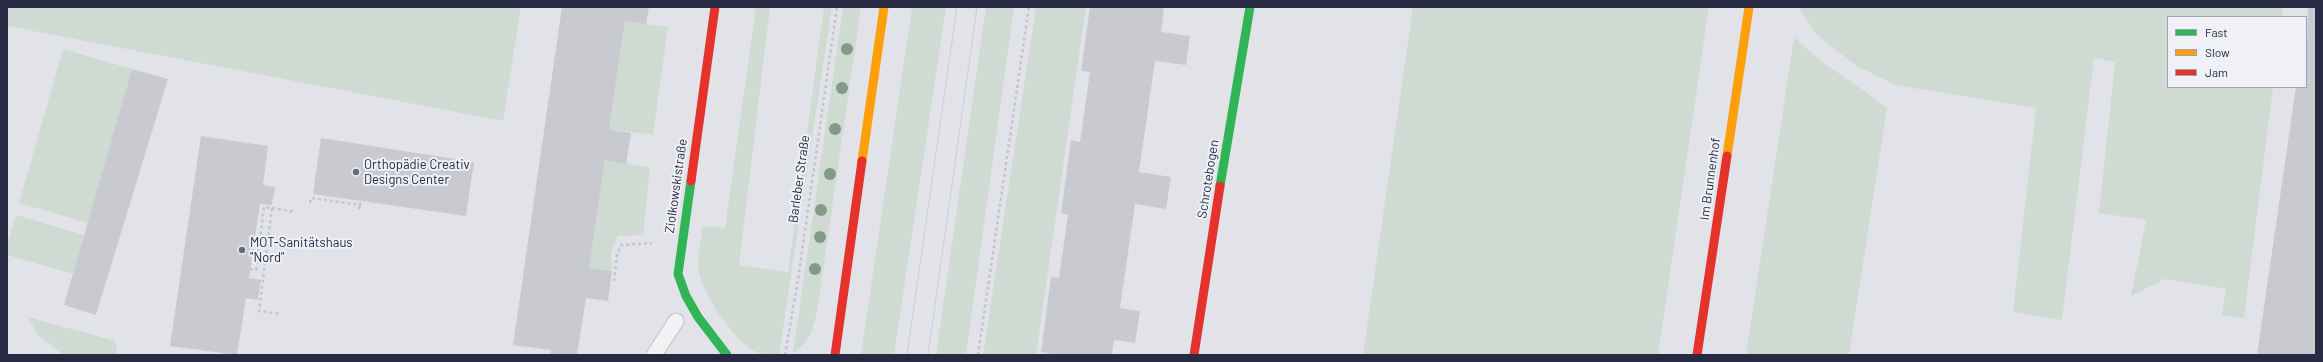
<!DOCTYPE html>
<html>
<head>
<meta charset="utf-8">
<style>
  body { margin:0 }
  #map { position:relative; width:2323px; height:362px; overflow:hidden; background:#e2e3e8; font-family:Barlow,sans-serif }
  canvas { display:block }
  .frame { position:absolute; inset:0; border:8px solid #272a42; pointer-events:none }
  .legend { position:absolute; left:2167px; top:16px; width:140px; height:72px; box-sizing:border-box; background:#eff1f7; border:1px solid #9fa1af; margin:0; padding:5px 7px; list-style:none; font-size:12px; color:#272a42 }
  .legend li { display:flex; align-items:center; gap:8px; height:20px }
  .legend b { width:20px; border:1px solid #9fa1af }
</style>
</head>
<body>
<div id="map">
<canvas width="2323" height="362"></canvas>
<div class="frame"></div>
<ul class="legend">
<li><b style="height:5px;background:#30b455"></b>Fast</li>
<li><b style="height:5px;background:#ff9f0a"></b>Slow</li>
<li><b style="height:5px;background:#e5322d"></b>Jam</li>
</ul>
</div>
<script>
const c = document.querySelector('canvas').getContext('2d');
c.lineJoin = 'round';
function fill(path, color) {
  c.fillStyle = color;
  c.fill(path, 'evenodd');
}
function trace(path, color, width, dash) {
  c.strokeStyle = color;
  c.lineWidth = width;
  c.lineCap = dash ? 'butt' : 'round';
  c.setLineDash(dash || []);
  c.stroke(path);
}
function drawText(font, color, halo, rows, align = 'center') {
  c.font = font + ' Barlow,sans-serif';
  c.lineWidth = 4;
  c.setLineDash([]);
  c.textBaseline = 'middle';
  c.strokeStyle = halo;
  c.fillStyle = color;
  for (const [text, x, y, turn = 0] of rows) {
    c.save();
    c.translate(x, y);
    c.rotate((+turn || 0) * Math.PI / 180);
    c.textAlign = isNaN(turn) ? turn : align;
    if (halo) c.strokeText(text, 0, 0);
    c.fillText(text, 0, 0);
    c.restore();
  }
}
const green = new Path2D(`
  M7,7h514l-18,114 -496,-95z
  M756,7h14l-31,258 49,7 36,-265h8l-53,348c-9,0 -19,0 -27,-5 -20,-12 -53,-61 -54,-84 0,-13 3,-27 5,-40l22,2z
  M843,7h18l-43,299c-5,22 -5,33 -25,47z
  M912,7h34l-52,348h-33z
  M986,7h28l-48,348h-30z
  M1036,7h50l-50,348h-53z
  M1413,7h296l-51,348h-295z
  M1798,7h485l-1,10h-114v70h105l-29,231 -22,-3 4,-26 -61,-10 -34,17 15,-76 -47,-7 16,-151 -21,-4 -32,262 -49,-8 23,-204 -141,-23 -40,-20 -39,-31z
  M625,21l43,6 -15,108 -44,-6z
  M1794,37c28,28 62,46 93,71l-38,247h-103z
  M63,49l69,20 -44,154 -69,-20z
  M605,160l45,7 -7,68 -25,1 -7,16 1,19 -23,-3z
  M16,215l68,20 -11,39 -66,-19v-9z
  M28,317l87,24 3,14h-54l-26,-20z`);
const building = new Path2D(`
  M562,7h87l-3,17 -21,-3 -16,108 22,4 -5,31 -21,-4 -16,108 23,3 -4,30 -22,-3 -9,57h-27l1,-5 -38,-5z
  M1090,7h74l-3,25 29,4 -4,29 -31,-4 -16,111 32,5 -5,32 -31,-5 -15,104 20,3 -5,32 -21,-3 -2,15h-64l1,-2 -8,-1 10,-75 8,1 9,-63 -7,-2 10,-73 9,2 10,-70 -9,-1z
  M2308,7h8v348h-59l39,-268h10z
  M132,69l36,10 -72,236 -32,-10z
  M201,136l67,10 -5,39 12,2 -3,18 -12,-1 -11,74 12,2 -3,20 -12,-2 -9,57 -67,-9z
  M321,138l153,24 -8,54 -153,-22z`);
const path = new Path2D(`
  M310,203l1,-5 49,7v-5
  M272,208l23,4
  M359,209l1,-4
  M250,269l6,1 8,-63 8,1 -13,103 22,3
  M614,281l3,-26 4,-10 31,-2
  M785,355l13,-75 39,-273
  M978,355l51,-348`);
const lane = new Path2D(`
  M654,355l22,-34`);
const fast = new Path2D(`
  M691,181l-13,93 8,22 12,21 29,38
  M1220,186l30,-179`);
const slow = new Path2D(`
  M1727,156l22,-149
  M862,161l22,-154`);
const jam = new Path2D(`
  M691,181l24,-174
  M835,355l27,-194
  M1194,355l26,-169
  M1697,355l30,-199`);
const tram = new Path2D(`
  M907,355l50,-348
  M928,355l49,-348`);
const trees = [
  [847,49],
  [842,88],
  [835,129],
  [830,174],
  [821,210],
  [820,237],
  [815,269]
];
const markers = [
  [356,172,4,"#686b7c"],
  [242,250,4,"#686b7c"]
];
const poiNames = [
  ["Orthopädie Creativ",364,165],
  ["Designs Center",364,180],
  ["MOT-Sanitätshaus",250,243],
  ["\"Nord\"",250,258]
];
const streetNames = [
  ["Barleber Straße",799,179,-82],
  ["Schrotebogen",1208,179,-81],
  ["Im Brunnenhof",1710,179,-82],
  ["Ziolkowskistraße",676,186,-82]
];
fill(green, '#cfdbd2');
fill(building, '#c9cad0');
trace(lane, '#bfc0c6', 17);
trace(path, '#c4c4cb', 2.5, [3, 3]);
trace(lane, '#f2f2f4', 15);
trace(fast, '#30b455', 9);
trace(slow, '#ff9f0a', 9);
trace(jam, '#e5322d', 9);
trace(tram, '#cbcbcf', 1);
c.fillStyle = '#829a86';
for (const [x, y] of trees) {
  c.beginPath();
  c.arc(x, y, 6, 0, 2 * Math.PI);
  c.fill();
}
for (const [x, y, r, color] of markers) {
  const dot = new Path2D();
  dot.arc(x, y, r, 0, 2 * Math.PI);
  c.fillStyle = color;
  c.fill(dot);
  trace(dot, '#eff1f7', 1.5);
}
drawText('13px', '#272a42', '#eff1f7', poiNames, 'left');
drawText('13px', '#272a42', '#eff1f7', streetNames);
</script>
</body>
</html>
